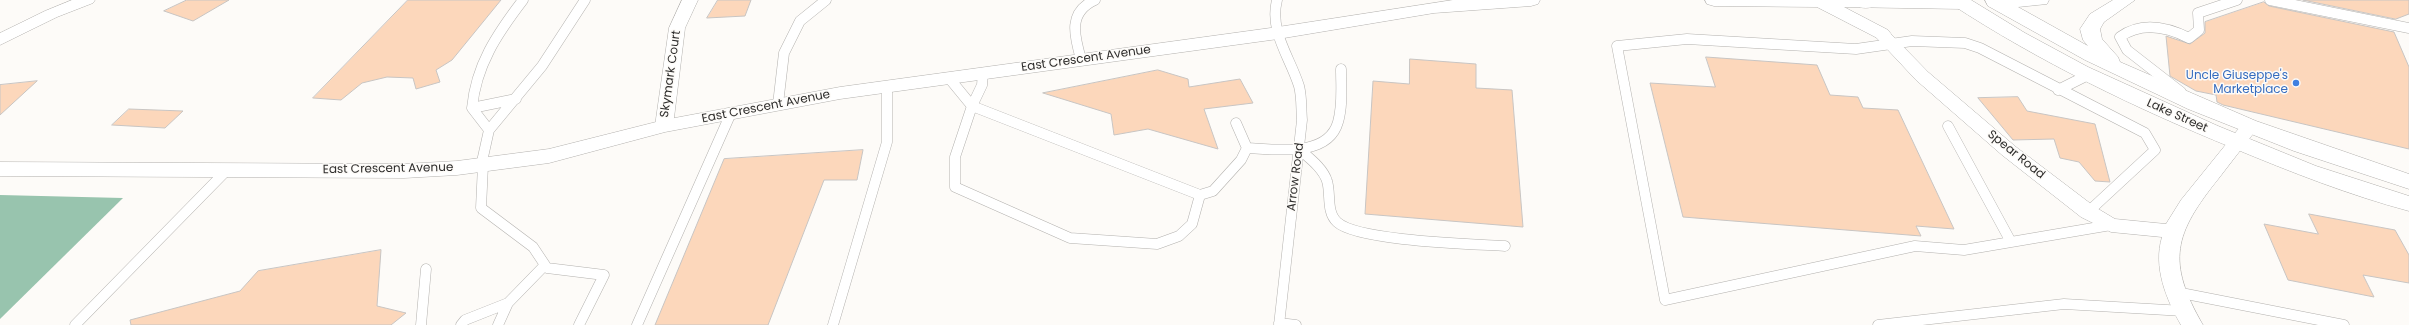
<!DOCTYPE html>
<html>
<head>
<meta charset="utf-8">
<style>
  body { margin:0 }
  canvas { display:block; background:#fdfbf8 }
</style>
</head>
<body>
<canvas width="2409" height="325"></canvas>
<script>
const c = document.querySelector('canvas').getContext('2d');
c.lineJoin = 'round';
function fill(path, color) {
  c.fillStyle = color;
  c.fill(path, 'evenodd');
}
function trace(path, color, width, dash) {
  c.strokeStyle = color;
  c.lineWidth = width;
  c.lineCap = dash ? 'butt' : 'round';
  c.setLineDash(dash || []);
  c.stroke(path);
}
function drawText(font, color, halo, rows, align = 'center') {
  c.font = font + ' Poppins,sans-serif';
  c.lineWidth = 3;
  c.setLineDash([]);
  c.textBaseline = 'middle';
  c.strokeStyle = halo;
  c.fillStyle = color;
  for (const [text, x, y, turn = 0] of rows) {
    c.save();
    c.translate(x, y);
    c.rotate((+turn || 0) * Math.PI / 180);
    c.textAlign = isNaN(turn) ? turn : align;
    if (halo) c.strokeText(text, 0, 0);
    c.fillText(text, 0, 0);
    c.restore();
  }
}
const forest = new Path2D(`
  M0,195l123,3 -123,121z`);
const building = new Path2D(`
  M187,0h42l-36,21 -29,-10z
  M408,0h93l-49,60 -16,10 4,12 -24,7 -3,-11 -26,-1 -25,6 -21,17 -28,-2z
  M718,0h33l-6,16 -38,2z
  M2303,0h106v14l-13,5z
  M2264,2l5,4 125,26 15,35v82l-186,-44 -6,-3 -1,-7 -20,-4 -26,-15 -4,-40 24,8 15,-11v-11z
  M1706,57l111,8 13,30 28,2 5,11 35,2 56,119 -38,-3 5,10 -238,-19 -33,-134 65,4z
  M1410,59l66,5v24l36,2 11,137 -158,-13 8,-133 36,3z
  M1158,70l30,9 1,8 51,-8 13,24 -49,6 14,40 -70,-20 -34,6 -3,-21 -68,-21z
  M37,81l-37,34v-30z
  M2018,97l9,14 68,13 15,58 -15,-1 -16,-19 -19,-4 -6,-19 -41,1 -35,-42z
  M129,109l54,2 -18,17 -53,-3z
  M863,150l-6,30h-33l-56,145h-113l69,-166z
  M2309,214l86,16 14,25v28l-46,-8 11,22 -86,-17 -24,-56 54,10z
  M381,250l-4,56 29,7 -15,12h-260l-1,-5 110,-29 18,-20z`);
const lane = new Path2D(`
  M1277,0c-8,32 13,57 22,86 3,11 2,23 3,34l-23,205
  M2270,0l139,28
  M1081,59c-7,-24 -13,-47 14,-59
  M949,78l23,28 10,-21 1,-12
  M2058,90l30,-15
  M2181,92l-54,-42 -7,-13c22,-16 47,-10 69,1l10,-8 -1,-17 39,-13
  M778,104l6,-51 16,-32 26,-21
  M972,106l228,89 -8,29 -13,12 -22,8 -87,-6 -115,-51v-30z
  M472,108l44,-9
  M1236,123l11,25
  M1948,126l63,116
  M489,130l-17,-22c4,-43 25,-74 51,-108
  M1299,149c10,9 24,19 28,32 4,12 -1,31 10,41 20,19 136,22 168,24
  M483,165l-2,43 52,39 14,21 57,7 -25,50
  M481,166l8,-36 53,-64 43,-66
  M1200,195l13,-4 28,-31 6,-12c28,1 81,10 91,-26 5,-17 3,-36 3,-53
  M2088,212l67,-62 -10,-17 -165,-85 -15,-5 -53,-2 -56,8 -169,-10 -70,7 48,254 250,-54 49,4 147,-25
  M2176,292l168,33
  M1279,323l17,2
  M75,325l152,-155
  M421,325l5,-56
  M461,325l4,-5 43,-17
  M498,325l10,-22 37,-38
  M637,325l94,-212
  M833,325l54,-183v-55
  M1878,325l186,-21 120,7`);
const street = new Path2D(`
  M72,0h23l-2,3 -36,14 -57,28v-12l45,-22z
  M682,0h16l-13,28 -12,98 -3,4h-12l-3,-4 14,-98z
  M1881,29l6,1 41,42 88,75 79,60 20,12 51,5 15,-24 63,-78h12l3,4 -3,4c-12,16 -25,32 -37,48 -45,56 -53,83 -16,147h-22c-15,-26 -28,-58 -19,-88l-51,-5 -30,-15 -79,-62 -86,-75 -43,-46 2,-4z`);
const secondary = new Path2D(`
  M1453,0h87l-2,4 -7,2 -97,7 -156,26 -438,60 -175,33 -116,31 -92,12 -53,3 -404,-2v-14l404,2 53,-3 92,-12 115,-29 176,-33 438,-60z
  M1705,0h264l2,3 -2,4 -7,2 -118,-2 44,23 3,4 -3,4 -7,2 -64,-33 -103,-1 -7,-2z`);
const primary = new Path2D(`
  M1859,0h20c-5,8 -11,9 -20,7l-2,-4z
  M1949,0h22l54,33 63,34 130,59 98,40 93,30v15c-60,-16 -118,-39 -176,-63 -98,-40 -193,-86 -282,-144z
  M1985,0h64l-2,4 -29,3 70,39 -5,-6 -3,-11 10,-15 23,-14h22l-31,22 -4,7 2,10 16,18 2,5 136,59 153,53v15l-115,-38 -106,-42 -103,-49 -97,-54z`);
const markers = [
  [2296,83,4,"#3f7fe0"]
];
const streetNames = [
  ["East Crescent Avenue",1086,59,-8],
  ["Skymark Court",671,74,-82],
  ["East Crescent Avenue",766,107,-11],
  ["Lake Street",2177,116,24],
  ["Spear Road",2016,155,39],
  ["East Crescent Avenue",388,169,-1],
  ["Arrow Road",1296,177,-83]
];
const shopNames = [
  ["Uncle Giuseppe's",2288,76],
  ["Marketplace",2288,90]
];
fill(forest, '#98c4ae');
fill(building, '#fcd7bb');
trace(building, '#c8c5c3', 1);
trace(lane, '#b3b1ae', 11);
trace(street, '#b3b1ae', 1);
trace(secondary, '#b3b1ae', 1);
trace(primary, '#b3b1ae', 1);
trace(lane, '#fff', 10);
fill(street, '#fff');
fill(secondary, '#fff');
fill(primary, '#fff');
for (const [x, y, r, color] of markers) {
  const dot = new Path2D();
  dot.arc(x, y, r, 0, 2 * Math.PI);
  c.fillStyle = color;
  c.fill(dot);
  trace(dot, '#fdfbf8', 1.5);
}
drawText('12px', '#2e2d2c', '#fdfbf8', streetNames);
drawText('12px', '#366cbe', '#fdfbf8', shopNames, 'right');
</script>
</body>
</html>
